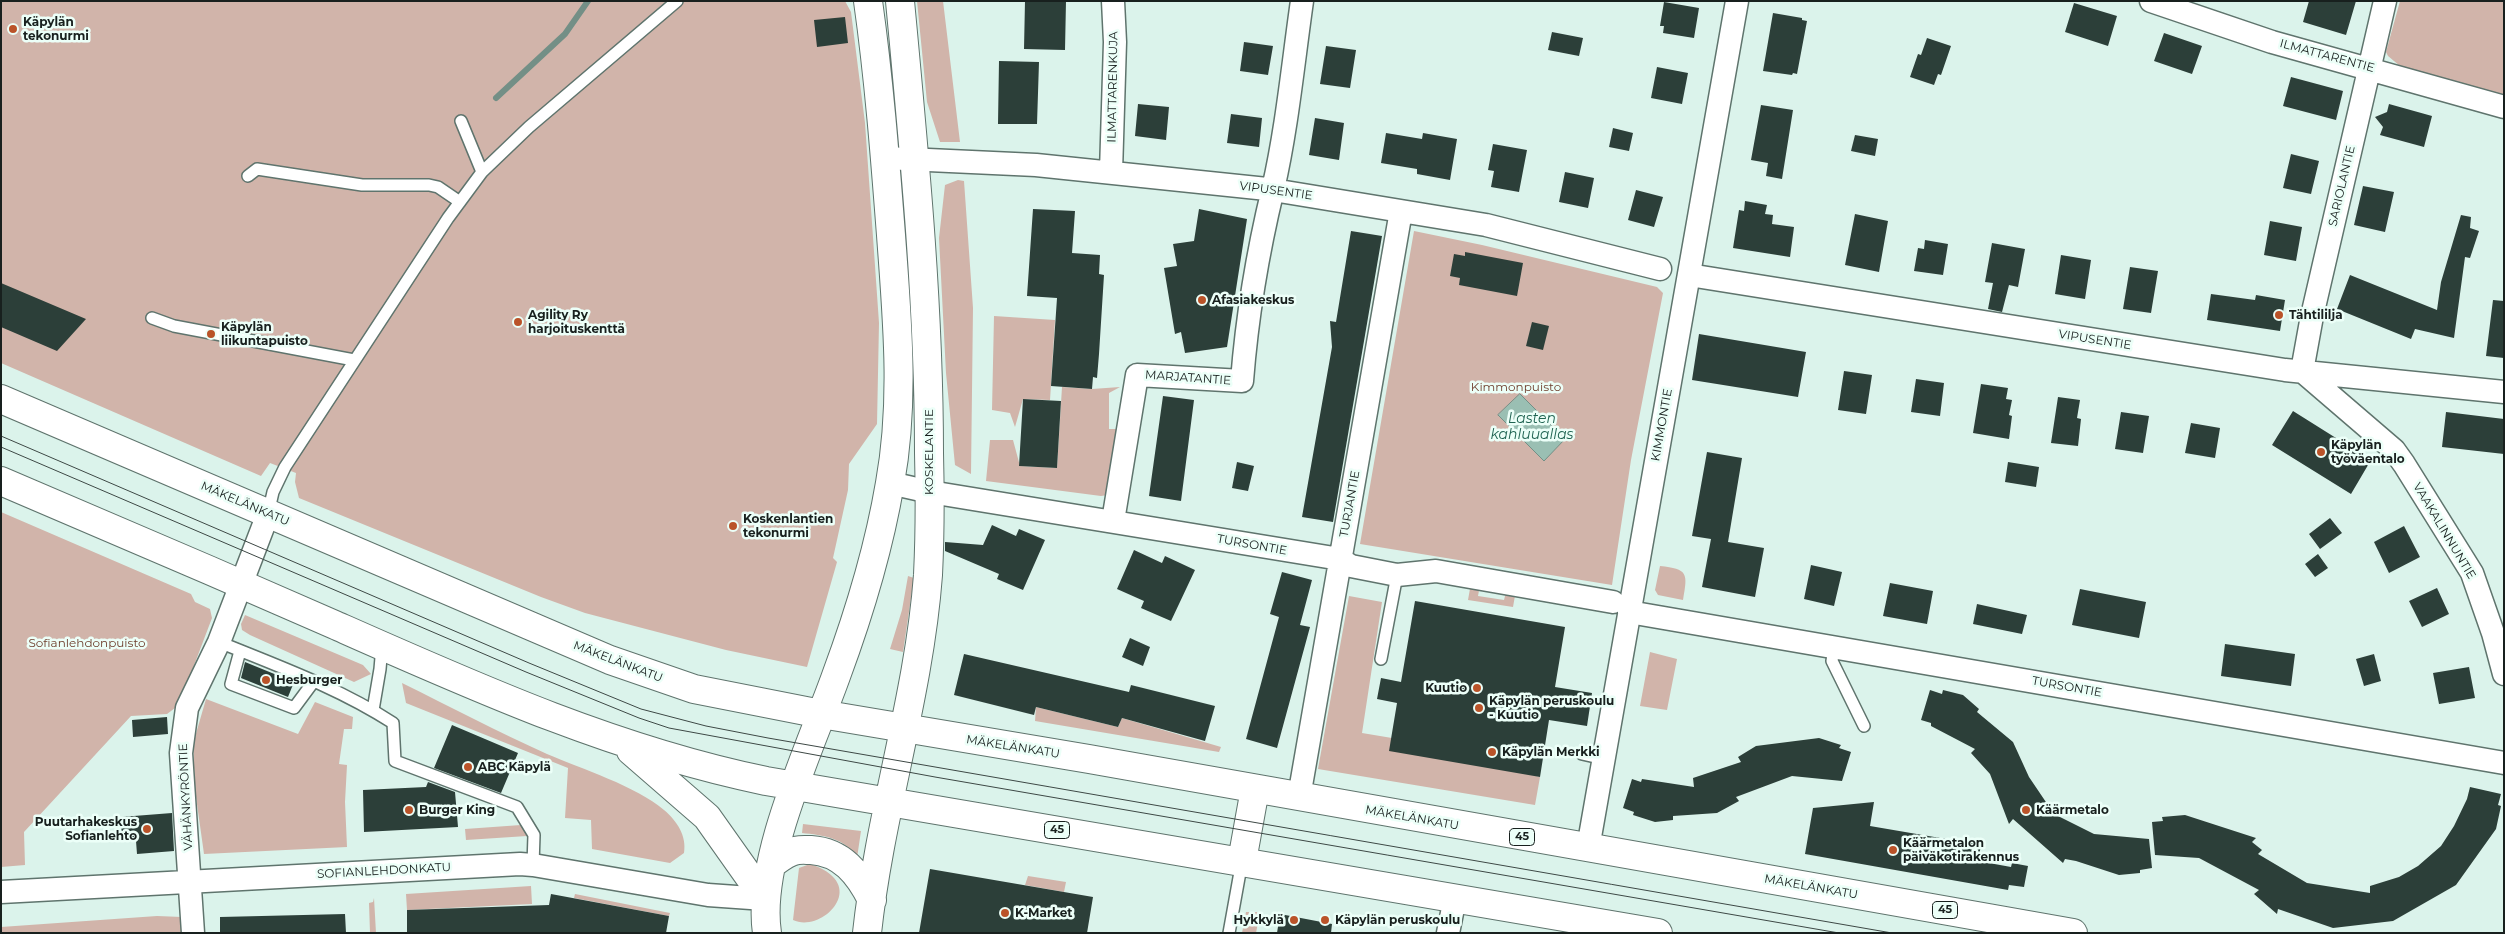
<!DOCTYPE html>
<html>
<head>
<meta charset="utf-8">
<style>
  body { margin:0 }
  #map { position:relative; width:2505px; height:934px; overflow:hidden; background:#dbf3eb; font-family:Montserrat,sans-serif }
  canvas { display:block }
  .frame { position:absolute; inset:0; border:2px solid #18201e; pointer-events:none }
</style>
</head>
<body>
<div id="map">
<canvas width="2505" height="934"></canvas>
<div class="frame"></div>
</div>
<script>
const c = document.querySelector('canvas').getContext('2d');
c.lineJoin = 'round';
function fill(path, color) {
  c.fillStyle = color;
  c.fill(path, 'evenodd');
}
function trace(path, color, width, dash) {
  c.strokeStyle = color;
  c.lineWidth = width;
  c.lineCap = dash ? 'butt' : 'round';
  c.setLineDash(dash || []);
  c.stroke(path);
}
function drawText(font, color, halo, rows, align = 'center') {
  c.font = font + ' Montserrat,sans-serif';
  c.lineWidth = 5;
  c.setLineDash([]);
  c.textBaseline = 'middle';
  c.strokeStyle = halo;
  c.fillStyle = color;
  for (const [text, x, y, turn = 0] of rows) {
    c.save();
    c.translate(x, y);
    c.rotate((+turn || 0) * Math.PI / 180);
    c.textAlign = isNaN(turn) ? turn : align;
    if (halo) c.strokeText(text, 0, 0);
    c.fillText(text, 0, 0);
    c.restore();
  }
}
const green = new Path2D(`
  M1,1h844l6,11 14,111 14,200 -2,101 -28,40 -1,26 -15,68 4,4 -30,105 -81,-17 -141,-37 -44,-16 -242,-99 -4,-16 1,-9 -26,-10 -9,13 -260,-113z
  M917,1h26l17,141h-20l-13,-40z
  M2400,1h104v99l-104,-34 -12,-10 -2,-4z
  M958,180l6,1 9,127 -2,166 -16,-9 -9,-92 -7,-135 6,-53z
  M1414,231l68,14 175,42 6,6 -32,167 -19,125 -252,-41z
  M994,316l61,4 -5,80 -27,-1 -8,28 -5,-14 -18,-3z
  M1062,387l30,2 28,-2 -11,6v36h10l-11,66 -7,1 -115,-15 4,-41h23l7,26 37,2z
  M1,512l190,82 4,8 15,7 2,9 -33,87 -12,9 -36,2 -107,116 1,33 -24,2z
  M1660,566c28,3 28,7 23,34l-25,-5 -3,-5z
  M908,576l6,2 -11,74 -13,-3 12,-39z
  M1471,583l9,2 -2,11 26,4 3,-12 9,2 -3,17 -45,-7z
  M1349,596l33,6 -20,131 30,5 148,39 -5,28 -217,-36z
  M245,615l118,50 8,9 -17,8 -104,-47 -8,-5 -1,-6z
  M1650,652l27,7 -10,51 -27,-4z
  M402,683c49,24 96,49 145,71 35,15 89,32 117,56 13,11 23,26 20,43l-14,10 -78,-14 -1,-29 -26,-2 3,-50 -162,-65z
  M206,699l92,35 17,-32 38,15 -1,12h-8l-5,35 8,1 -2,37 2,45 -143,7 -9,-64 -2,-46z
  M1036,707l82,20 4,-9 99,29 -2,5 -184,-31z
  M803,824l58,7 -4,27c-11,-20 -35,-23 -55,-25z
  M521,825l4,2 2,9 -61,4 -1,-11z
  M810,864c62,20 12,70 -17,56l6,-52z
  M1028,876l38,6 -2,10 -39,-7z
  M531,886l1,18 -125,6 -1,-16z
  M575,894l95,19 -1,3 -95,-18z
  M374,898l2,35h-6l-1,-30 4,-1z
  M1246,912h14l-4,21h-14z
  M157,916l25,1 2,16h-183v-6z`);
const water = new Path2D(`
  M1520,394l45,45 -21,22 -46,-46z`);
const stream = new Path2D(`
  M496,98l69,-64 23,-33`);
const building = new Path2D(`
  M1025,1h41l-1,49 -41,-1z
  M2309,1h47l-10,34 -43,-13z
  M1664,2l35,6 -5,30 -31,-5 1,-7h-4z
  M2074,3l43,13 -9,30 -43,-14z
  M1773,13l29,5v2l5,1 -10,53 -4,-1 -1,2 -29,-4z
  M845,17l3,26 -31,4 -3,-27z
  M1552,32l31,6 -4,18 -31,-6z
  M2164,33l38,13 -10,28 -38,-13z
  M1927,38l24,8 -10,29 -3,-1 -4,11 -24,-8 8,-23 3,1z
  M1244,42l29,4 -5,29 -28,-4z
  M1326,46l30,4 -6,38 -30,-4z
  M999,61l40,1 -2,62h-39z
  M1657,67l31,6 -6,31 -31,-6z
  M2291,77l52,14 -7,29 -53,-14z
  M1138,104l31,3 -3,33 -31,-4z
  M2389,104l43,12 -8,31 -44,-12 3,-8 -8,-10 12,-5z
  M1761,105l32,5 -11,69 -16,-3 2,-13 -17,-3z
  M1231,114l31,4 -3,29 -32,-4z
  M1315,118l29,5 -5,37 -30,-5z
  M1613,128l20,5 -4,18 -20,-4z
  M1386,133l36,6 1,-6 34,6 -7,41 -33,-6v-5l-36,-6z
  M1855,135l23,4 -3,17 -24,-5z
  M1493,144l34,6 -8,42 -28,-5 3,-16 -6,-1z
  M2291,154l28,7 -8,33 -28,-6z
  M1565,172l29,6 -6,30 -29,-6z
  M2363,186l31,6 -9,40 -31,-7z
  M1636,190l27,7 -9,30 -26,-7z
  M1745,201l22,4 -2,9 8,1 -1,9 22,3 -4,30 -57,-9 6,-38 5,1z
  M1033,209l42,2 -3,42 28,2 -1,19 5,1 -5,79 -2,24 -4,-1 -1,12 -41,-3 6,-88 -30,-2z
  M1199,209l48,10 -20,128 -42,6 -4,-21 -6,2 -11,-66 13,-2 -4,-22 21,-3z
  M1855,214l33,7 -9,51 -34,-7z
  M2461,215l10,2 -1,11 9,3 -9,27 -5,-1 -11,81 -39,-9 -4,10 -74,-30 13,-34 87,35 4,-28z
  M2270,221l32,6 -6,34 -32,-6z
  M1351,231l31,5 -49,286 -31,-5 30,-170 -2,-26 6,1z
  M1925,240l23,4 -5,31 -29,-4 4,-23 6,1z
  M1992,243l33,6 -7,38 -9,-2 -7,27 -14,-3 5,-26 -8,-1z
  M1465,252l58,11 -6,33 -58,-11 1,-7 -10,-2 4,-22 11,2z
  M2061,255l30,5 -6,39 -30,-5z
  M2130,267l28,4 -7,42 -28,-4z
  M1,283l85,36 -29,32 -56,-24z
  M2211,294l44,6 1,-5 29,5 -5,31 -73,-11z
  M2493,300l11,1v57l-18,-2z
  M1532,322l17,4 -6,24 -17,-4z
  M1699,334l107,18 -8,45 -106,-17z
  M1844,371l28,4 -6,39 -28,-4z
  M1916,379l28,4 -4,33 -29,-4z
  M1981,384l27,4 -2,11 6,1 -3,15 3,1 -3,23 -36,-6z
  M1163,396l31,4 -13,101 -32,-5z
  M2058,397l22,3 -3,18 4,1 -3,27 -27,-3z
  M1023,399l38,2 -4,67 -38,-2z
  M2293,411l78,49 -20,34 -79,-49z
  M2121,412l28,4 -6,37 -28,-4z
  M2446,412l58,7v35l-62,-7z
  M2191,423l29,5 -5,30 -30,-5z
  M1707,452l35,6 -14,84 36,6 -9,49 -53,-10 9,-48 -19,-3z
  M1237,462l17,4 -6,25 -16,-3z
  M2008,462l31,5 -3,20 -31,-5z
  M2330,518l12,15 -22,16 -11,-15z
  M992,525l24,11 3,-7 26,11 -22,50 -26,-11 2,-5 -54,-23v-9l38,3z
  M2404,526l16,31 -31,16 -15,-31z
  M1134,550l28,13 3,-7 30,14 -24,51 -30,-13 3,-7 -27,-12z
  M2318,554l10,14 -13,9 -10,-13z
  M1811,565l31,7 -8,34 -30,-7z
  M1282,572l30,8 -12,45 10,2 -33,121 -31,-9 33,-122 -9,-3z
  M1890,583l43,8 -6,33 -44,-8z
  M2437,588l12,26 -27,13 -13,-26z
  M2080,589l66,13 -7,36 -67,-13z
  M1415,601l150,26 -10,60 37,6 -5,33 -38,-6 -9,57 -151,-26 8,-48 -20,-4 4,-21 20,4z
  M1977,604l50,11 -5,19 -49,-10z
  M1130,638l20,9 -7,19 -21,-9z
  M2225,644l70,10 -4,32 -70,-10z
  M964,654l165,38 2,-7 84,21 -10,35 -83,-23 -4,9 -82,-20 -2,8 -80,-20z
  M2374,654l7,27 -17,5 -8,-27z
  M245,662l49,20 -6,15 -47,-19z
  M2469,667l6,31 -36,6 -6,-31z
  M1930,690l12,4 1,-4 20,5 16,14 -2,3 36,30 16,35 23,34 6,5 36,18 55,5 3,29 -12,2v3l-21,2 -43,-14 -11,-2 -2,4 -50,-44 -4,5 -19,-50 -19,-21 4,-4 -44,-23v-3l-10,-3z
  M167,717l1,17 -35,3 -1,-17z
  M452,725l66,28 -17,40 -67,-25z
  M1819,738l22,7 -2,3 12,4 -9,29 -50,-5 -56,21 3,4 -22,12 -44,3v4l-18,2 -22,-7 1,-3 -11,-4 9,-29 9,3 1,-3 52,8 -1,-9 48,-16 -3,-5 18,-11z
  M428,782l27,10 3,35 -94,5 -1,-42 63,-3z
  M2470,787l31,7 -3,11 3,1 -5,23 -40,56 -63,36 -60,7 -55,-19 -1,5 -23,-20 5,-4 -60,-32 -44,-3 -3,-33 11,-1 -1,-4 23,-2 71,23 -4,4 10,8 -4,4 49,29 63,10v-7l29,-9 19,-11 23,-20 13,-20 13,-27z
  M1874,802l-4,24 111,19 -3,16 33,6 1,-4 16,3 -4,21 -15,-2 -1,5 -203,-36 8,-46z
  M172,813l2,38 -37,3 -1,-13 -14,1 -1,-25z
  M930,869l163,28 -6,36h-168z
  M551,894l118,22 -3,17h-259v-23l142,-5z
  M345,914l1,19h-126v-16z
  M1280,914l52,10 -1,9h-54z`);
const lane = new Path2D(`
  M482,172l47,-45 148,-126
  M248,176l9,-7 105,16h67l9,2 22,15
  M152,318l22,8 180,34
  M268,514l5,-22 12,-25 163,-249 34,-46 -21,-51
  M219,642c59,24 120,46 174,81l2,38 122,46 17,28 -1,30
  M1834,647l-2,14 32,65
  M240,651l-9,33 63,24 20,-27
  M1381,659l16,-84
  M373,710l7,-41 2,-23
  M1582,754l22,5
  M1229,933l13,-72`);
const street = new Path2D(`
  M2151,1l121,41 232,65
  M2385,1l-73,315 -10,55 92,79 10,14 68,109 21,60 11,41
  M885,158l151,7 231,24 219,36 174,44
  M1111,172l4,-130 -2,-41
  M1689,275l596,95 219,22
  M890,483l40,9 410,67 11,7 46,9 39,-4 177,31
  M1113,521l24,-146 105,6c5,-64 16,-130 31,-192 14,-61 20,-125 29,-188
  M1629,612l875,151
  M1299,797l102,-586
  M1588,848l149,-847
  M1,892l519,-28 13,1 175,30 57,4
  M193,933l-12,-180 6,-45 32,-66 49,-128
  M1448,933l7,-35`);
const primary = new Path2D(`
  M1,399l609,261 84,29 127,25 268,45 984,174
  M1,481c112,48 223,95 334,144 140,62 280,125 431,156l892,152
  M631,751l76,66 58,82
  M1242,861l13,-72
  M771,865c6,-5 13,-10 20,-13 6,-3 13,-2 20,-2 31,2 48,24 61,50
  M767,933c-11,-72 44,-187 69,-257 23,-62 43,-128 54,-193 15,-83 7,-165 1,-248 -6,-78 -12,-156 -23,-234
  M867,933c13,-121 52,-237 61,-358 2,-41 2,-82 1,-122 0,-151 -15,-302 -29,-452`);
const tram = new Path2D(`
  M1,436l528,227 112,46 65,17 62,12 1124,195
  M1,447l525,225 113,46 30,10 266,49 904,156`);
const markers = [
  [13,29,5,"#ba5329"],
  [1202,300,5,"#ba5329"],
  [2279,315,5,"#ba5329"],
  [518,322,5,"#ba5329"],
  [211,334,5,"#ba5329"],
  [2321,452,5,"#ba5329"],
  [733,526,5,"#ba5329"],
  [266,680,5,"#ba5329"],
  [1477,688,5,"#ba5329"],
  [1479,708,5,"#ba5329"],
  [1492,752,5,"#ba5329"],
  [468,767,5,"#ba5329"],
  [409,810,5,"#ba5329"],
  [2026,810,5,"#ba5329"],
  [147,829,5,"#ba5329"],
  [1893,850,5,"#ba5329"],
  [1005,913,5,"#ba5329"],
  [1294,920,5,"#ba5329"],
  [1325,920,5,"#ba5329"]
];
const shields = [
  [1057,830,25],
  [1522,837,25],
  [1945,910,25]
];
const shieldNames = [
  ["45",1057,830],
  ["45",1522,837],
  ["45",1945,910]
];
const poiNames = [
  ["Käpylän",23,22],
  ["tekonurmi",23,36],
  ["Afasiakeskus",1212,300],
  ["Agility Ry",528,315],
  ["harjoituskenttä",528,329],
  ["Tähtililja",2289,315],
  ["Käpylän",221,327],
  ["liikuntapuisto",221,341],
  ["Käpylän",2331,445],
  ["työväentalo",2331,459],
  ["Koskenlantien",743,519],
  ["tekonurmi",743,533],
  ["Hesburger",276,680],
  ["Kuutio",1467,688,"right"],
  ["Käpylän peruskoulu",1489,701],
  ["- Kuutio",1489,715],
  ["Käpylän Merkki",1502,752],
  ["ABC Käpylä",478,767],
  ["Burger King",419,810],
  ["Käärmetalo",2036,810],
  ["Puutarhakeskus",137,822,"right"],
  ["Sofianlehto",137,836,"right"],
  ["Käärmetalon",1903,843],
  ["päiväkotirakennus",1903,857],
  ["K-Market",1015,913],
  ["Hykkylä",1284,920,"right"],
  ["Käpylän peruskoulu",1335,920]
];
const streetNames = [
  ["ILMATTARENTIE",2327,56,15],
  ["ILMATTARENKUJA",1113,87,-89],
  ["SARIOLANTIE",2342,186,-77],
  ["VIPUSENTIE",1276,191,8],
  ["VIPUSENTIE",2095,340,9],
  ["MARJATANTIE",1188,378,4],
  ["KIMMONTIE",1662,425,-80],
  ["KOSKELANTIE",929,452,-90],
  ["MÄKELÄNKATU",245,504,23],
  ["TURJANTIE",1350,504,-80],
  ["VAAKALINNUNTIE",2444,531,59],
  ["TURSONTIE",1252,545,10],
  ["MÄKELÄNKATU",618,662,21],
  ["TURSONTIE",2067,687,10],
  ["MÄKELÄNKATU",1013,747,9],
  ["VÄHÄNKYRÖNTIE",186,797,-93],
  ["MÄKELÄNKATU",1412,818,10],
  ["SOFIANLEHDONKATU",384,871,-3],
  ["MÄKELÄNKATU",1811,887,10]
];
const parkNames = [
  ["Kimmonpuisto",1516,387],
  ["Sofianlehdonpuisto",87,643]
];
const waterNames = [
  ["Lasten",1532,419],
  ["kahluuallas",1532,435]
];
fill(green, '#d1b4aa');
fill(water, '#9abfb3');
trace(water, '#738f86', 1);
trace(stream, '#738f86', 6);
fill(building, '#2c3f39');
trace(lane, '#5f746d', 14);
trace(street, '#5f746d', 25);
trace(primary, '#5f746d', 30);
trace(lane, '#fff', 11);
trace(street, '#fff', 22);
trace(primary, '#fff', 28);
trace(tram, '#3d4845', 1);
for (const [x, y, r, color] of markers) {
  const dot = new Path2D();
  dot.arc(x, y, r, 0, 2 * Math.PI);
  c.fillStyle = color;
  c.fill(dot);
  trace(dot, '#ecfff8', 2);
}
for (const [x, y, w] of shields) {
  const box = new Path2D();
  box.roundRect(x - w / 2, y - 8.5, w, 17, 4);
  c.fillStyle = '#ecfff8';
  c.fill(box);
  trace(box, '#18201e', 1);
}
drawText('bold 11px', '#18201e', null, shieldNames);
drawText('bold 12px', '#18201e', '#ecfff8', poiNames, 'left');
drawText('12px', '#18201e', '#ecfff8', streetNames);
drawText('12px', '#6e3e2c', '#ecfff8', parkNames);
drawText('italic 14px', '#206452', '#ecfff8', waterNames);
</script>
</body>
</html>
